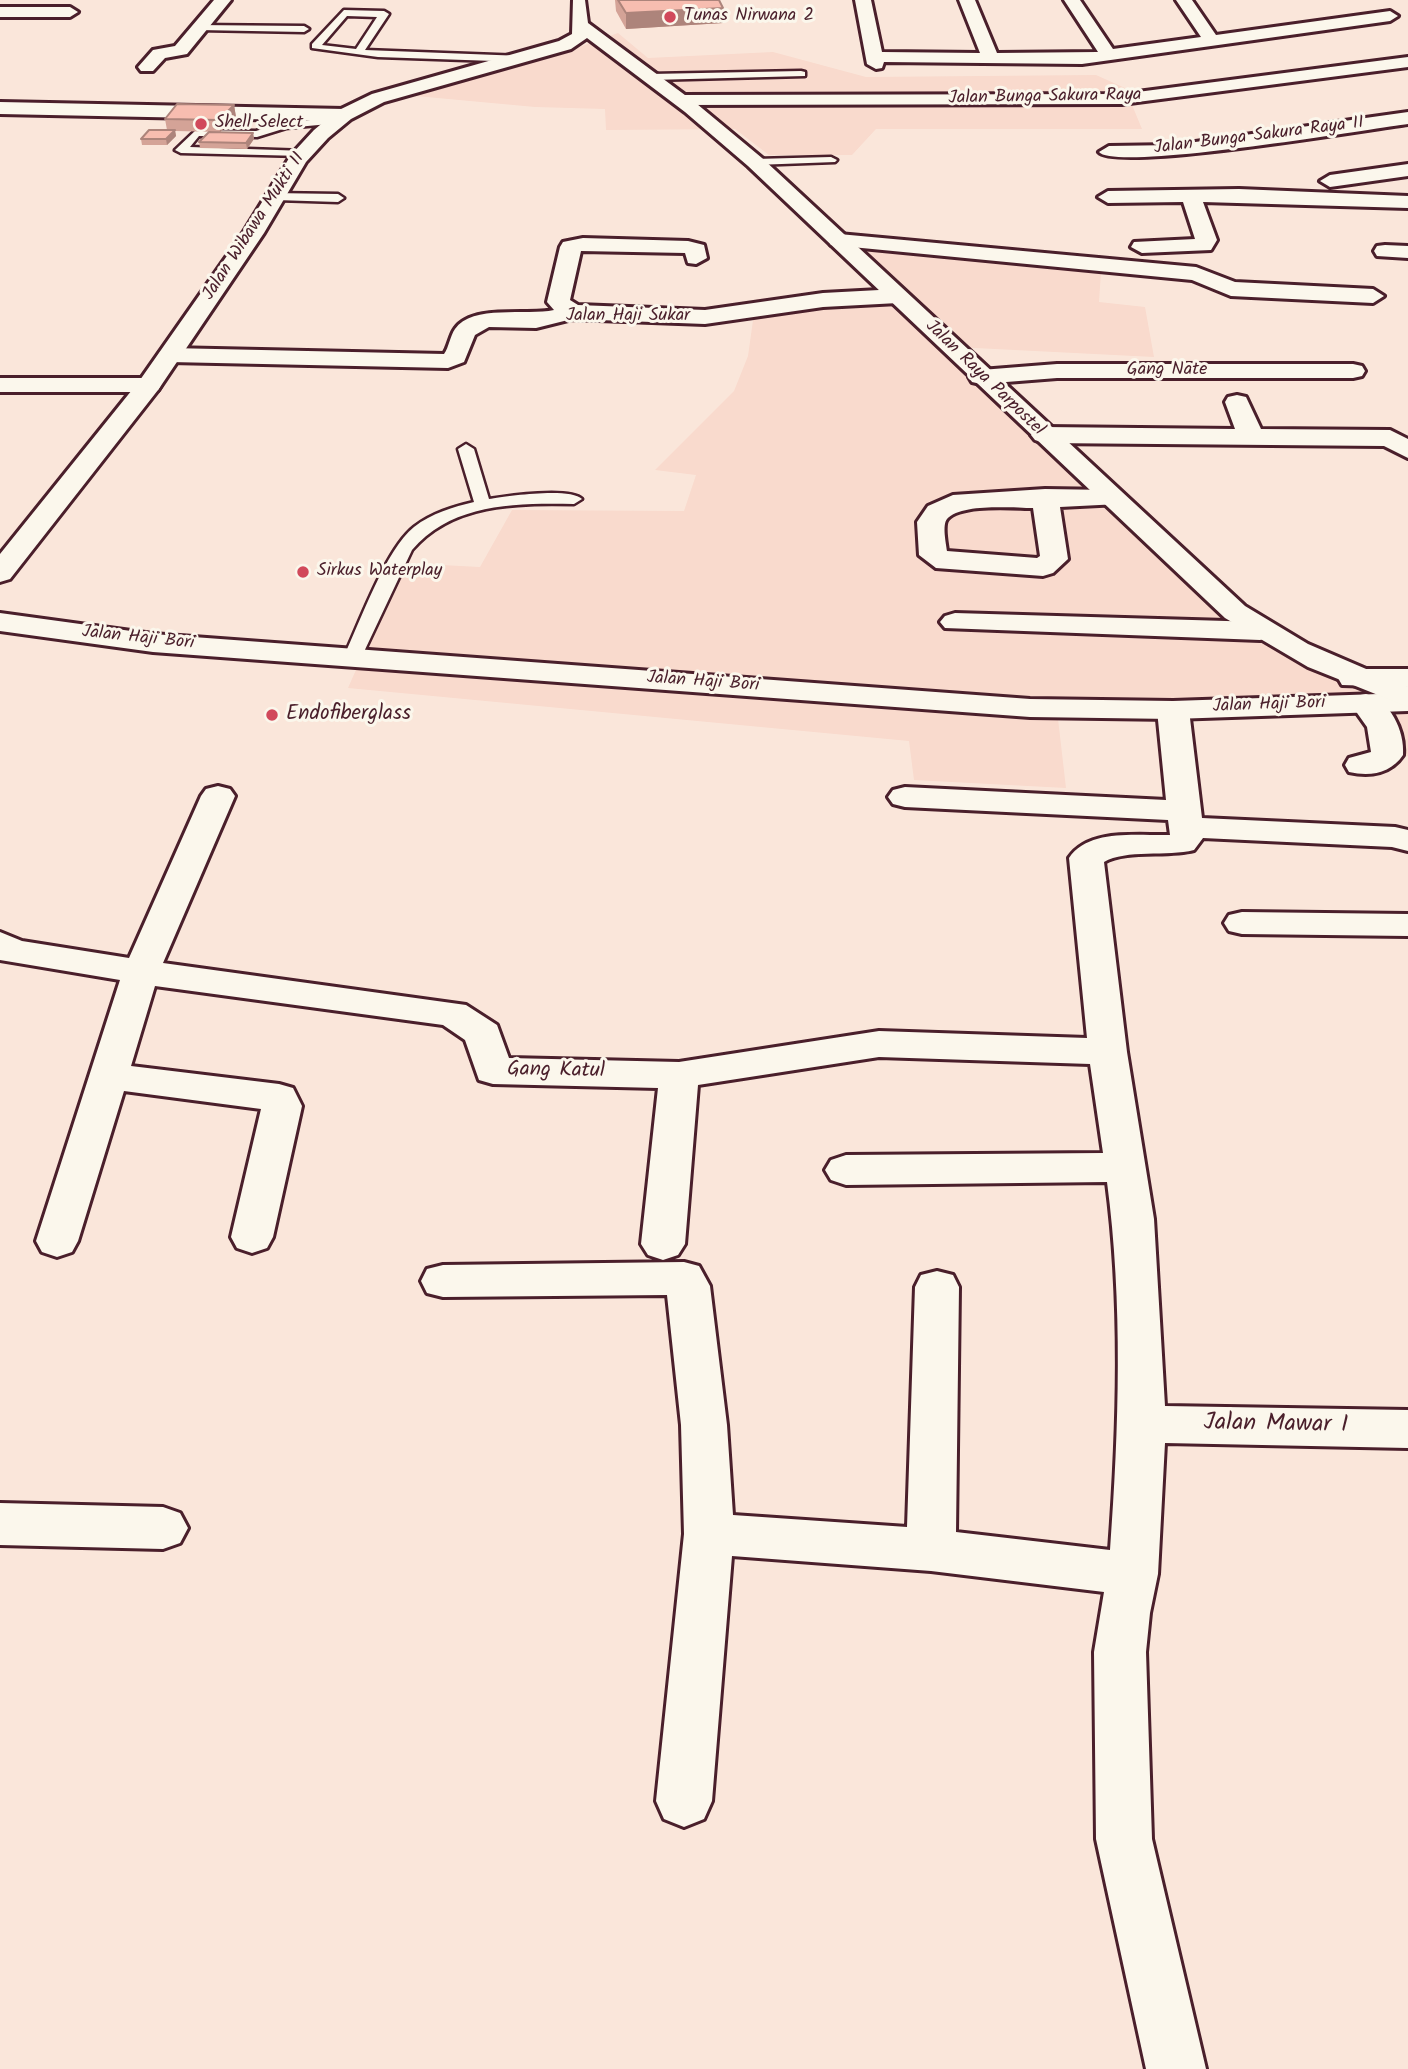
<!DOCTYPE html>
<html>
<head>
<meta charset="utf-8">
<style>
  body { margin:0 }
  canvas { display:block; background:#fae6da }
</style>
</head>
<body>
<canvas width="1408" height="2069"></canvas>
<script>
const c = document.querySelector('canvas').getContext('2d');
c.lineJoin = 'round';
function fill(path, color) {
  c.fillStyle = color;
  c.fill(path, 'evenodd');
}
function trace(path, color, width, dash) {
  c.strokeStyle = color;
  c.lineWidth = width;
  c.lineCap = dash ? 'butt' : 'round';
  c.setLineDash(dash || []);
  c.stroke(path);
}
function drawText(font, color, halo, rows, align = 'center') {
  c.font = font + ' Kalam,sans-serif';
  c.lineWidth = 6;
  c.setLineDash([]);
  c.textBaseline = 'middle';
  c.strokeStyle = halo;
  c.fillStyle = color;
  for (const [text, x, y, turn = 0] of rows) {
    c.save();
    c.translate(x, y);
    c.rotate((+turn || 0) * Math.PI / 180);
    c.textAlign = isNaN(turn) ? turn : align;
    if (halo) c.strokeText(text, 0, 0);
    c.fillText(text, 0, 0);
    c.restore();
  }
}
const built = new Path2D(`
  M618,33l30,25 125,-6 93,25 230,-2 29,13 17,41h-266l-24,26h-83l-34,-26 -129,1 -1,-21 -70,-2 -141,-13 163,-39z
  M845,239l103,2 154,16 -3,45 46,5 9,50 -199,-10 279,272 101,55 73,-5v87l-12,-1 -40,-53 -299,8 9,78 -152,-8 -5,-39 -561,-53 55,-125 77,4 32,-57 172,1 12,-36 -41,-5 79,-79 14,-35 8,-57 148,-6z`);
const service = new Path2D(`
  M344,10l40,1 5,3 -24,36 158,6 5,3 -5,3 -145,-5 -66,-9v-4zM347,16l30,1 -21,32 -34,-4z
  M196,25l108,1 5,3 -5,3 -105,-2z
  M801,71l4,1v4l-154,4 -5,-3 5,-3z
  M336,118l6,3 -2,2 -54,5 -29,9 -58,-1 -9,11 116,4v4l-4,1 -121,-3 -6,-3 21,-20 60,1 29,-9z
  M831,157l6,3 -2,2 -80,3 -6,-3 6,-3z
  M272,193l66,1 6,4 -6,4 -62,-2 -4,-1z
  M466,444l8,5 15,50c18,-3 81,-12 93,0l-8,5c-58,-1 -122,-1 -162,46l-50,106 -9,5 -6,-1 -3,-4c16,-34 42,-107 70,-129 18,-14 39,-20 60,-25l-16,-53z`);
const minor = new Path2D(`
  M214,0h17l-44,54 -22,4 -12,13h-12l-3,-4 15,-17 22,-4z
  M855,0h16l11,52 98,1 -21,-53h16l22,53 101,-1 -34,-52h16l33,49 88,-12 -25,-37h16l24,35 174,-24 8,5 -8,5 -308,43 -198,-2 -2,6 -6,1 -9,-5z
  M0,7h70l8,5 -8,5h-70z
  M1408,57v10l-286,37 -442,1 -9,-5 9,-5 442,-1z
  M0,102l344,7 9,6 -9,6 -344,-7z
  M1408,112v12c-39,5 -293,48 -309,28l10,-6 65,-1z
  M1408,164v12l-78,11 -10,-6 10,-6z
  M1239,189l169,7v12l-205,-6 14,38 -6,10 -69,3 -11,-6 3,-5 61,-3 -12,-37 -75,1 -10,-6 10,-6z
  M839,234l357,33 39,15 138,7 11,7 -11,7 -142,-7 -39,-16 -361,-35 -3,-5 3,-5z
  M583,238l105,3 16,4 3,13 -11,6 -8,-1 -3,-10 -104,-2 -11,49 8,5 127,5 118,-17 75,-4 11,7 -11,7 -75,4 -118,17 -133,-5 -36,9 -47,-1 -14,8 -11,27 -16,6 -278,-6 -8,-2 -4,-5 4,-5 8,-2 274,6c5,-7 6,-18 11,-25 17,-25 72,-13 99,-19l-7,-8 13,-55 3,-5z
  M1385,245l23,1v12l-31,-2 -3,-5 3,-5z
  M1057,364h296l9,2 3,5 -3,5 -9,2h-296l-76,6 -9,-2 -3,-5 3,-5 9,-2z
  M0,378h149l9,2 3,5 -3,5 -9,2h-149z
  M1237,395l9,2 15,32 129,1 18,9v19l-24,-12 -340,-3 -9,-3 -4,-5 4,-5 9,-3 191,2 -10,-27 3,-5z
  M1045,489l65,1 9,2 4,6 -4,6 -59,3 8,52 -15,14 -10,3 -107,-8 -17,-13 -2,-33 11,-16 25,-11zM1033,508l7,48 -3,2 -90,-7c-1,-8 -5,-26 0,-32 14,-16 66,-11 86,-11z
  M955,613l305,9 11,3 4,6 -4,6 -11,3 -315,-12 -5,-6 5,-6z
  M1353,669h55v18l-66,-2 -4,-7 4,-7z
  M1366,694c24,6 39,37 37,61 -12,18 -32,22 -54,17l-4,-7 4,-7 22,-6 -4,-25 -17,-24 5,-7z
  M1173,701l11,2 5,7 13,108 193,9 13,3v21l-16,-4 -189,-9 -9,12c-27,7 -68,-1 -90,12l23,190 27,167 11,187 243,4v38l-243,-5 -7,131 -8,39 -4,39 6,187 54,230h-60l-50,-230 -2,-187 10,-60 -173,-21 -199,-15 -20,245 -8,18 -20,8 -20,-8 -8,-18 28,-267 -3,-109 -14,-130 -224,2 -16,-4 -6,-12 6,-12 16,-4 241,-3 15,4 11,20 17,139 6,90 174,12 8,-240 6,-12 16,-4 16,4 6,12 -3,245 154,18c9,-122 13,-247 -3,-368l-261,3 -15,-5 -6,-10 6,-10 15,-5 257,-2 -13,-89 -211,-7 -181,28 -13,159 -7,11 -15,5 -15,-5 -7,-11 17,-156 -165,-4 -14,-4 -14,-40 -22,-15 -288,-39 -24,80 148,18 14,4 9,18 -29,131 -6,11 -15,5 -15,-5 -6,-11 30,-128 -137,-18 -46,150 -6,11 -15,5 -15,-5 -6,-11 84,-261 -120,-20v-28l22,9 107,17 72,-162 5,-7 12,-3 12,3 5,7 -72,167 303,42 31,20 12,33 170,4 200,-31 208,7 -18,-180c20,-30 69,-22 101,-23l-2,-15 -263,-13 -12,-3 -5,-7 5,-7 12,-3 261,13 -9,-90 5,-7z
  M1242,912l166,2v22l-166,-2 -13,-3 -5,-8 5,-8z
  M0,1503l163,4 17,6 8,15 -8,15 -17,6 -163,-4z`);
const tertiary = new Path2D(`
  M0,613l153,21 877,65 143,2 235,-8v18l-235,8 -143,-2 -877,-65 -153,-21z`);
const secondary = new Path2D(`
  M573,0h12l3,23 109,81 65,54 483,448 63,38 100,43v20l-100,-40 -83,-49 -477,-452 -63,-54 -98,-74 -16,11 -187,53 -33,17 -23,19 -22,24 -42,71 -106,157 -148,189 -10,3v-28l140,-174 103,-147 48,-78 23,-25 23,-19 35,-17 187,-53 13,-7z`);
const wall = new Path2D(`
  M615,0h104l4,23 -97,6 -10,-18z
  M234,105l2,12 -16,15 -45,-1 1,5 -9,9h-25l-1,-6 26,-9 -2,-11z
  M253,133l1,6 -7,10 -47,-1 -1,-6z`);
const shadedWall = new Path2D(`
  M723,8v15l-97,6v-16z
  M234,105l2,12 -16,15 -1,-12z
  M175,130l1,6 -9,9 -1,-6z
  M253,133l1,6 -7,10 -1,-6z`);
const building = new Path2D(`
  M618,0h101l4,8 -97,5z
  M177,104l57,1 -15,15 -54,-1z
  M149,130h26l-9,9h-25z
  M209,132l44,1 -7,10 -47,-1z`);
const markers = [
  [670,17,7,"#d1495b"],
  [201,124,7,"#d1495b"],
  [303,572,7,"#d1495b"],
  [272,715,7,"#d1495b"]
];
const farPoinames = [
  ["Tunas Nirwana 2",684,17],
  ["Shell Select",215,124],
  ["Sirkus Waterplay",317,572]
];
const farStreetnames = [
  ["Jalan Bunga Sakura Raya",1045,98,-1],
  ["Jalan Bunga Sakura Raya II",1259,137,-7],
  ["Jalan Wibawa Mukti II",255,227,-57],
  ["Jalan Haji Sukar",628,317],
  ["Gang Nate",1167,371],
  ["Jalan Raya Parpostel",984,379,44],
  ["Jalan Haji Bori",138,639,6],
  ["Jalan Haji Bori",703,683,4],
  ["Jalan Haji Bori",1269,706,-2]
];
const poiNames = [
  ["Endofiberglass",286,715]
];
const streetNames = [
  ["Gang Katul",556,1072,1]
];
const nearStreetnames = [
  ["Jalan Mawar I",1276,1426,1]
];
fill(built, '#f9dacd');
trace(service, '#4a1f2b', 5);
trace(minor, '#4a1f2b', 6);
trace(tertiary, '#4a1f2b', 6);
trace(secondary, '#4a1f2b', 6);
fill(service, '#fbf7ec');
fill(minor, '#fbf7ec');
fill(tertiary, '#fbf7ec');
fill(secondary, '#fbf7ec');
fill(wall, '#d4a397');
fill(shadedWall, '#ad847b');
fill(building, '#f7bdb0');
trace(building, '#ad847b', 2);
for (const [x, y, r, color] of markers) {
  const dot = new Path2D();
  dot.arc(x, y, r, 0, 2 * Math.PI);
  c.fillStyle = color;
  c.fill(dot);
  trace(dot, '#fbf7ec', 2.5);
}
drawText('18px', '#4a1f2b', '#fbf7ec', farPoinames, 'left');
drawText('18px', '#4a1f2b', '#fbf7ec', farStreetnames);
drawText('21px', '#4a1f2b', '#fbf7ec', poiNames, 'left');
drawText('21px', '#4a1f2b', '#fbf7ec', streetNames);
drawText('24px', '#4a1f2b', '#fbf7ec', nearStreetnames);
</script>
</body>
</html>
